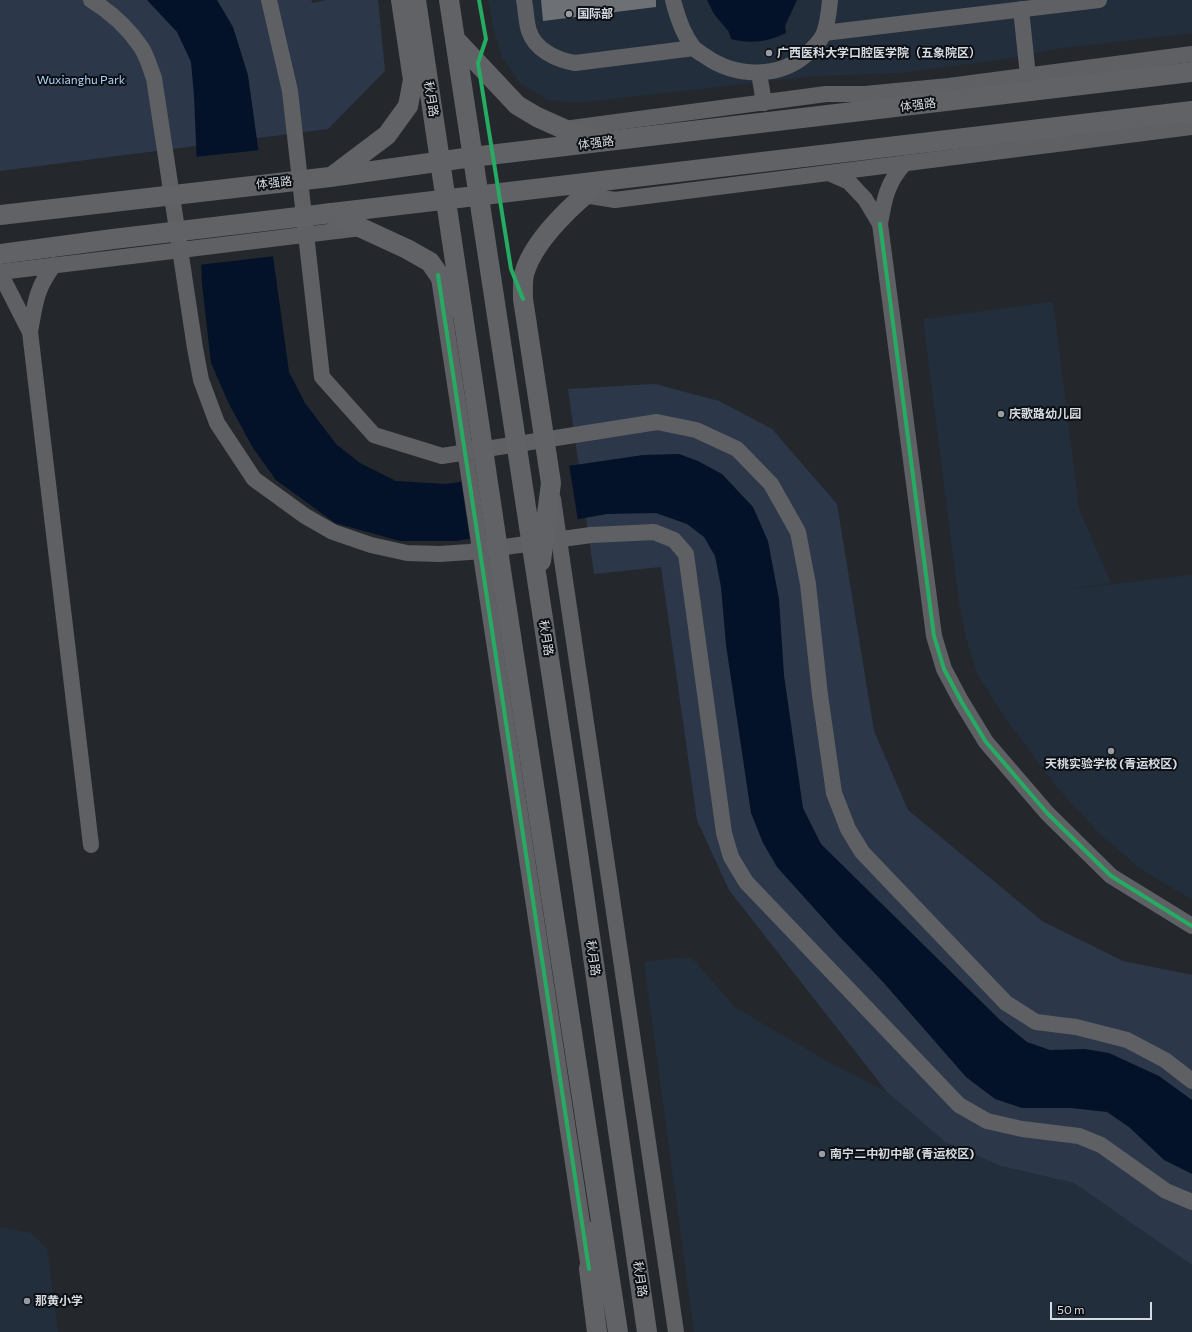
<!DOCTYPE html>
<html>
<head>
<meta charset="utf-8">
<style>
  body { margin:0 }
  #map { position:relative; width:1192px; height:1332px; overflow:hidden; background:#24282d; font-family:Commissioner,sans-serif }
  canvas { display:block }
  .scale { position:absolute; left:1050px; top:1302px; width:102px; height:18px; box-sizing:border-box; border:2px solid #d6dbe2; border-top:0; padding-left:5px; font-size:12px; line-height:14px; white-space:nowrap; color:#d6dbe2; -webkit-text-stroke:3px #0c1014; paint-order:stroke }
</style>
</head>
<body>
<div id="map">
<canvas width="1192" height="1332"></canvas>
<div class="scale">50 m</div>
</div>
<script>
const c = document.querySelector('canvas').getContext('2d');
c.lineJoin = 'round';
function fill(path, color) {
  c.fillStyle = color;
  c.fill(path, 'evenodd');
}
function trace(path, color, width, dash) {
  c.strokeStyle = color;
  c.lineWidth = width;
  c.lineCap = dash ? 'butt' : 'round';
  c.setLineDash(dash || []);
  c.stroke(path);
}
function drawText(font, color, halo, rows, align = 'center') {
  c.font = font + ' Commissioner,"Noto Sans SC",sans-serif';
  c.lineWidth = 4;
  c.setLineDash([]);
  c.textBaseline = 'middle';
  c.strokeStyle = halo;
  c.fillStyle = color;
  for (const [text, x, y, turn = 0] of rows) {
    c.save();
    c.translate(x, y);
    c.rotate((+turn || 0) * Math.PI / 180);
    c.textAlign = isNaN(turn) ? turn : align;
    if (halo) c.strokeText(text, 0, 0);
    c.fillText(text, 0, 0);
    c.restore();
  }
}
const built = new Path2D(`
  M488,0h704v33l-137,16 -42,9 -114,15 -84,3 -239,27 -29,-3 -27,-17 -18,-26 -9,-30z
  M1053,302l26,207 32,74 -60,8 141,-16v325l-54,-33 -39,-34 -43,-47 -52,-70 -27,-43 -11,-35 -7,-36 -36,-283z
  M691,957l45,51 91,53 60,31 58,50 56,24 73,17 118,82v67h-498l-50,-370z
  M0,1227l31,6 16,16 11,83h-58z`);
const green = new Path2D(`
  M0,0h311l2,3 14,-3h51l7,71 -57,58 -328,42z
  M655,384l64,17 53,28 65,75 37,227 34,79 134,111 81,40 69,14v290l-118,-82 -73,-17 -56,-24 -58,-50 -158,-202 -32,-70 -36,-253 -67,7 -26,-185z`);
const water = new Path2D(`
  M147,0h70l16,27 15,48 41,297 16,31 31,41 24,19 36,18 50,3 197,-29 36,-1 19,7 24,13 31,33 15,34 11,58 5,76 19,133 18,36 179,176 27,22 23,8 35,-1 24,4 50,23 33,24v74l-28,-14 -35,-33 -22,-15 -36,-4h-49l-27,-9 -29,-22 -83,-95 -45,-47 -61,-68 -14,-24 -12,-30 -25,-168 -5,-58 -6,-31 -11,-19 -17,-13 -31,-11 -49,1 -150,27h-57l-65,-18 -59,-43 -23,-32 -24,-44 -18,-41 -9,-79 -8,-188 -3,-34 -14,-30z
  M707,0h90l-12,26 1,7c-19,9 -35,11 -55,6l-2,-7 -15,-18z`);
const pier = new Path2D(`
  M260,150l15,106 -76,9 -4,-108z
  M569,464l9,57 -108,19 -9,-60z`);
const building = new Path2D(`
  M541,0h115v7l-113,14z`);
const minor = new Path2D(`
  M91,0c18,11 37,28 50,47 6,9 9,21 13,31l41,270 6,32 16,43 37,56 51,37 28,16 38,13 36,8 33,1 29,-2 122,-17 63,-3 20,8 12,14 38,279 7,24 15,25 213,223 28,16 35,8 57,7 22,9 65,46 26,11
  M269,0l21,91 32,286 52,58 68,21 215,-34 39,8 41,19 34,35 27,48 10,52 12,111 14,98 14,36 14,23 144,151 30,19 40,5 51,13 38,20 27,21
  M524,0c2,10 2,22 5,31 6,19 28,29 46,32l119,-15
  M673,0c4,16 10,34 20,47 3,4 9,7 12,9 31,22 76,23 104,-4 6,-6 12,-11 15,-19 4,-10 5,-23 6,-33
  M1021,9l7,67
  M824,33l275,-33
  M759,73l5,30
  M564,129l262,-35h39l84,-8 243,-32
  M831,174l18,8 16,17 15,25c4,-24 7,-42 25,-61
  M578,194l37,6 577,-73
  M880,224l54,412 10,33 17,32 25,41 61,71 64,63 81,50
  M0,272l361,-44
  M439,278l149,984
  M0,280l5,3 25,49c5,-28 6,-44 24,-67
  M30,332l61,513
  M553,499l123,833`);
const major = new Path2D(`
  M416,0l88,590 114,742
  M449,0l120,790 78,542
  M455,39l62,66 20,12 29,13 30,10
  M334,175l53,-40 21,-29 5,-26 -12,-80
  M329,213l78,36 23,13 18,26 9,20
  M0,215l330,-38 142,-20 720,-85
  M0,254l113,-15 1079,-128
  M541,561l10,-78 -28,-184c0,-9 -1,-20 2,-28 10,-32 51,-71 78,-90
  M597,1332l-8,-63 8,-40`);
const cycleway = new Path2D(`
  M479,0l7,39 -8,24 33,206 12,30
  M880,224l54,412 10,33 17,32 25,41 61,71 64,63 81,50
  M438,275l151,994`);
const markers = [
  [569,14,4,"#989ca3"],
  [769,53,4,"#989ca3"],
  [1001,414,4,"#989ca3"],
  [1111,751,4,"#989ca3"],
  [822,1154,4,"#989ca3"],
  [27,1301,4,"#989ca3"]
];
const poiNames = [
  ["国际部",577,14],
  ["广西医科大学口腔医学院（五象院区）",777,53],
  ["庆歌路幼儿园",1009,414],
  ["天桃实验学校 (青运校区)",1111,764,"center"],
  ["南宁二中初中部 (青运校区)",830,1154],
  ["那黄小学",35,1301]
];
const parkNames = [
  ["Wuxianghu Park",81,80]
];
const streetNames = [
  ["秋月路",431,99,81],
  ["体强路",918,105,-7],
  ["体强路",596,143,-7],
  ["体强路",274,183,-6],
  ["秋月路",546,638,81],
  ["秋月路",593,958,82],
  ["秋月路",640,1279,82]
];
fill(built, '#232e3c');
fill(green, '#2c3849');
fill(water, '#031229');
fill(pier, '#24282d');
fill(building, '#6d7176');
trace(minor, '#5f6063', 16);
trace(major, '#606265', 20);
trace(cycleway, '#26ab63', 4);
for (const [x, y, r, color] of markers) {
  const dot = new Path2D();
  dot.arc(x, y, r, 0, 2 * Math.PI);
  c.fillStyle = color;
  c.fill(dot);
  trace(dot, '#0c1014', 1.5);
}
drawText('bold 12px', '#d6dbe2', '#0c1014', poiNames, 'left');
drawText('12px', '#afd1fc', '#0c1014', parkNames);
drawText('12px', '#d6dbe2', '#0c1014', streetNames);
</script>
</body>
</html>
